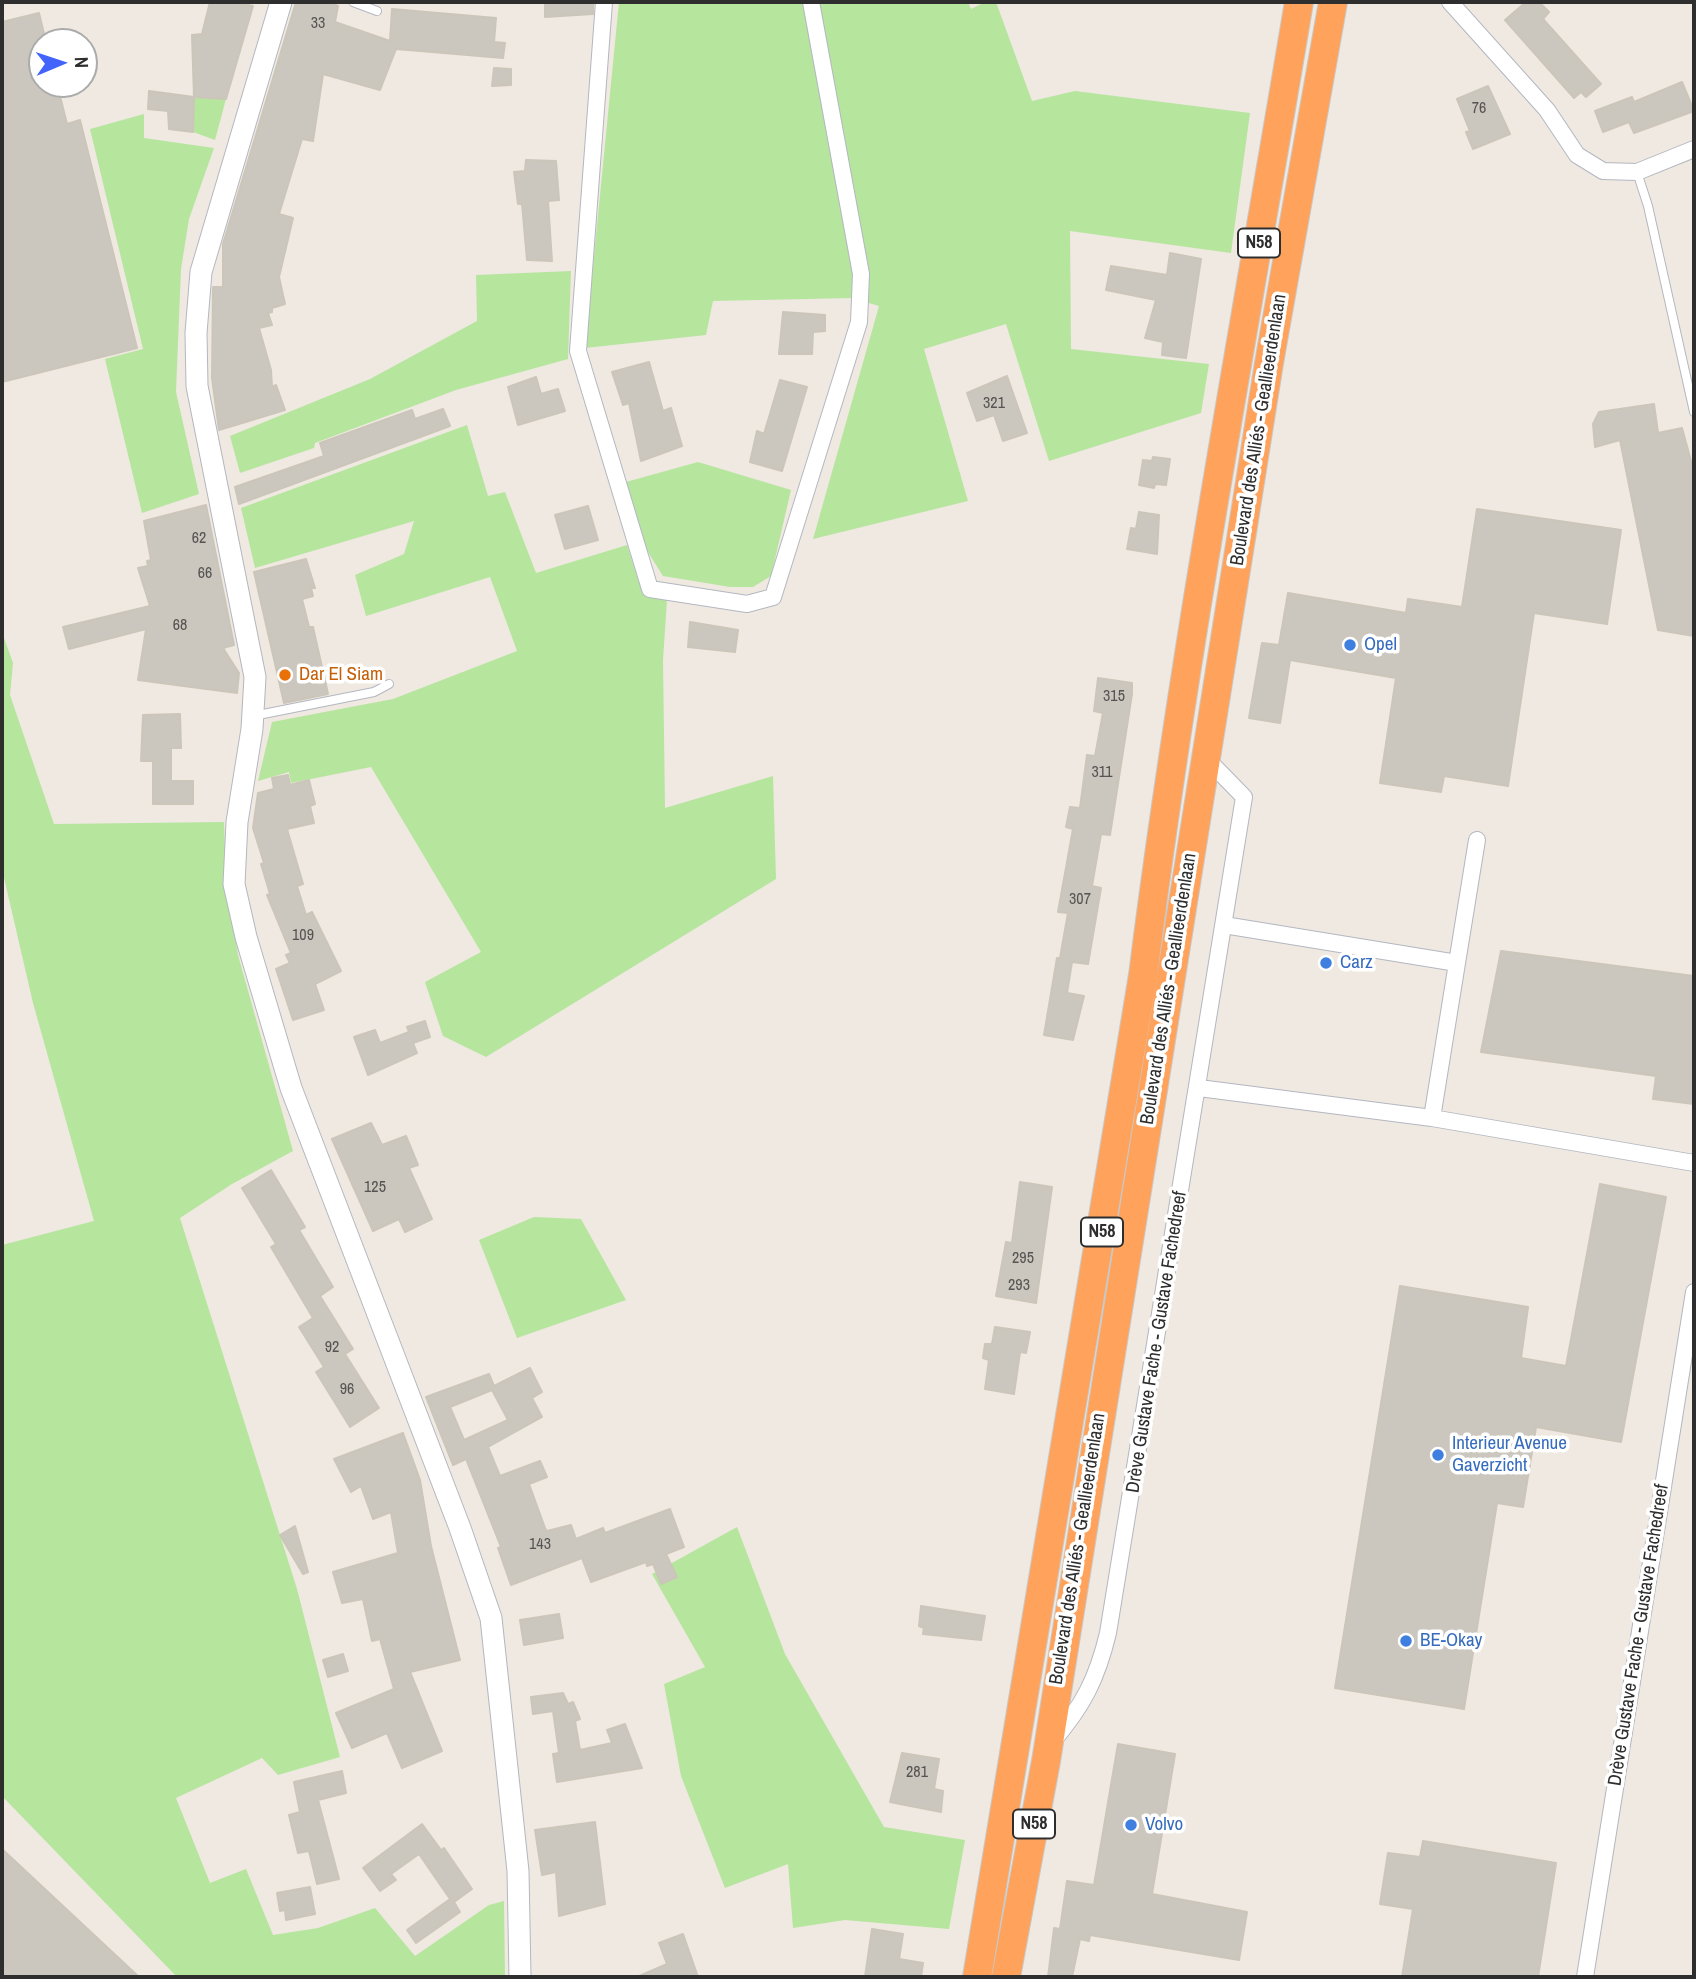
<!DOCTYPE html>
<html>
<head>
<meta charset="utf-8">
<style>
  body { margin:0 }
  #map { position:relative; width:1696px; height:1979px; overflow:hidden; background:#efe9e1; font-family:"Archivo Narrow",sans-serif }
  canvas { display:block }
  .frame { position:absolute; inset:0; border:4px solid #2e2e2e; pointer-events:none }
  .north { position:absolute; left:28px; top:28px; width:70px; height:70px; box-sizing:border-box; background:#fff; border:2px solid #ababab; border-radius:50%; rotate:88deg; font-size:19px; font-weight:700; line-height:28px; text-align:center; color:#2e2e2e }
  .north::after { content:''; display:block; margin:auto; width:24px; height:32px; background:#4264fb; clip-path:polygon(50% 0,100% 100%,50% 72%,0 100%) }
</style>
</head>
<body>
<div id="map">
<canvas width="1696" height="1979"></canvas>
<div class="frame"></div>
<div class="north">N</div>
</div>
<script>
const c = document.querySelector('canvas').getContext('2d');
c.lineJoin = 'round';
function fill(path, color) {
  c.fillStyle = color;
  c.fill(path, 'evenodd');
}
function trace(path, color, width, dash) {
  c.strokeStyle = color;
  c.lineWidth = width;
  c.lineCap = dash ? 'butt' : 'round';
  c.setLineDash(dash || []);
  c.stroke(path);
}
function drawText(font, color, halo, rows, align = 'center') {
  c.font = font + ' "Archivo Narrow",sans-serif';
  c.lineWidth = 7;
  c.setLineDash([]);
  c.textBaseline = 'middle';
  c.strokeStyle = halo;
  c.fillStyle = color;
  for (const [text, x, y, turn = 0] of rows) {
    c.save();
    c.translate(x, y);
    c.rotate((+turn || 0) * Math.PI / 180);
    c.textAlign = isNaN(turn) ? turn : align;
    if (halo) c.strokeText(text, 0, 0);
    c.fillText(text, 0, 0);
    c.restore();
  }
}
const green = new Path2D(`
  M619,2h349l3,7 14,-7h11l36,99 43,-10 175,22 -19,140 -161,-22 1,118 138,15 -8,49 -152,48 -43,-137 -82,25 44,152 -155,38 66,-233 -27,-8 -139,3 -7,34 -121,13z
  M207,93l19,6 -11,41 -22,-8 1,-35h13z
  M144,114v24l70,10 -25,71 -8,50 -5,123 23,102 -57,19 -37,-154 38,-10 -53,-220z
  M571,271l-3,88 -112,31 -141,53 -1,5 -74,25 -10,-37 140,-57 107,-58 -1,-46z
  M467,425l21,71 17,-4 31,81 91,-28 16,50 24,5 -4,60 2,148 108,-32 3,103 -290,178 -43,-21 -18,-54 56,-30 -110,-185 -80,16 -2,-11 -31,9 14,-59 121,-23 124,-48 -27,-74 -124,39 -11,-41 49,-21 10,-33 -159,47 -14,-60z
  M698,462l93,28 -20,86 -18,11h-23l-67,-11 -17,-27 -20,-67z
  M2,632l11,31 -3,32 44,129 170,-2 2,58 12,75 55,196 -61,33 -52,34 117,371 43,168 -62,18 -16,-17 -86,40 34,85 36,-14 27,66 45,-7 57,-20 40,48 74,-51 15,-4 1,76h-328l-175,-181v-551l92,-24 -61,-218 -31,-134z
  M534,1217l47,2 45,81 -109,38 -38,-98z
  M737,1527l48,127 99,173 81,13 -16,89 -104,-9 -52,8 -5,-64 -63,24 -44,-112 -17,-92 41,-17 -53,-93z`);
const building = new Path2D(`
  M210,2h25l18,4 -27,93 -32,-2 -2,-62 10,-1z
  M296,2h32l10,4 -3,16 55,19 2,-32 104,9 -2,24 11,1 -2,15 -107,-9 -16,41 -57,-16 -10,67 -11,-2 -23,75 14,4 -14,59 6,27 -13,4v4l-4,1 4,12 -13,3 12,42 1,17 4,-2 9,25 -66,20 -7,-52 1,-91h10v-43z
  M545,2h48v12l-48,3z
  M1526,2h13l10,10 -6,7 58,65 -15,13 -5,-5 -7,6 -69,-78z
  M39,13l7,29h-4v42h15l10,40 13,-4 57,228 -135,34v-360z
  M494,68l17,1v16l-19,1z
  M1682,82l12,29 -60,22 -5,-11 -26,10 -8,-21 37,-14 2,5z
  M1488,86l22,48 -37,15 -7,-17 4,-1 -13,-32z
  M149,91l45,6 -1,35 -24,-3 -1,-18 -20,-2z
  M526,160l30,1 3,39 -11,1 4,60 -25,-1 -5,-56h-4l-4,-32 11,-1z
  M1170,253l31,6 -15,99 -24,-3 1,-13 -18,-4 11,-38 -50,-10 5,-24 56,9z
  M783,312l42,3v16l-12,1 -1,22h-33z
  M649,362l14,49 8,-3 11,38 -41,15 -12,-58 -6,2 -11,-33z
  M1007,376l20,57 -24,8 -9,-26 -17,6 -10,-28z
  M536,377l5,17 17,-5 7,22 -47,14 -10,-38z
  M780,380l27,7 -25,84 -32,-9 7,-31 7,3z
  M1654,404l4,29 24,-5 12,44v164l-36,-6 -38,-190 -25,7 -2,-23 6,-12z
  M443,409l7,17 -211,78 -4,-17 89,-31 -4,-13 92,-33 3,9z
  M1153,457l17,2 -4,26 -11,-1 -1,4 -15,-3 4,-25 9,1z
  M206,505l28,140 -11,3 16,25 -2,20 -99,-13 8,-51 -77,20 -6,-22 87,-21 -12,-38 10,-2 -1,-5 4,-1 -7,-39z
  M588,506l10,34 -33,9 -10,-34z
  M1477,509l144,21 -14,94 -73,-11 -26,173 -64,-10 -3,16 -61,-9 16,-105 -106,-18 -10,63 -31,-5 13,-75 17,2 9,-52 118,20 2,-14 54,8z
  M1139,512l20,3 -2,39 -30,-5 4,-21 5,1z
  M306,559l9,29h-4l2,8 -11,3 7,28h4l15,67 -44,9 -30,-131z
  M690,622l48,8 -3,22 -47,-5z
  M1098,678l34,5v11l-22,141 -9,-1 -9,52 9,2 -13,76 -16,-2 -5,31 17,3 -11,44 -29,-5 13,-77h3l8,-45 -10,-1 15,-83 -7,-2 4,-20 10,1 7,-53 8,1 8,-43 -9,-2z
  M180,714l1,34h-10v33h22v23h-40v-43h-12l2,-46z
  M288,775l2,10 19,-5 6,24 -5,2 4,17 -27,6 16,55 -6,2 9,29 6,-3 29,59 -26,13 9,26 -31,10 -17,-51 14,-6 -4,-8 5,-2 -24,-58 3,-1 -9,-30 3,-1 -11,-35 5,-35 16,-4 -2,-11z
  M1501,951l193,25v128l-41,-5 3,-23 -175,-24z
  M425,1021l5,16 -17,6 4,10 -49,22 -14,-38 21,-7 5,13 29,-11 -2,-5z
  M371,1123l11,22 24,-9 12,29 -9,3 23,51 -27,13 -6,-13 -26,12 -41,-92z
  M271,1170l34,57 -6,3 34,57 -13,9 33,53 -8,5 34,54 -29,19 -34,-55 8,-5 -25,-40 14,-9 -42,-71 5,-3 -34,-56z
  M1020,1182l32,5 -16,116 -40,-7 10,-54 6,1z
  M1600,1184l66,13 -45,245 -85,-15 -13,80 -26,-4 -33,206 -129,-21 65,-402 128,21 -7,51 45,8z
  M995,1327l35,5 -4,21 -6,-1 -6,42 -29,-5 4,-29 -6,-2 2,-14h7z
  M530,1368l12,24 -10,6 10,19 -54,30 12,29 40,-15 7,16 -18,7 16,44 2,3 24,-6 5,14 27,-11 2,5 65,-24 14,38 -18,7 11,23 -16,7 -8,-20 -6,2 -1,-4 -55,20 -9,-24 -71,27 -13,-37 3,-1 -35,-88 -13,6 -27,-68 63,-23 5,12zM492,1390l16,30 -44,20 -14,-33z
  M403,1433l17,47 11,66 29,114 -50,12 32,79 -40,17 -15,-35 -35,15 -16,-35 58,-24 -14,-50 -8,2 -9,-42 -21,4 -9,-31 65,-19 -7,-41 -18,7 -12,-33 -10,6 -17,-33z
  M295,1526l13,46 -5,2 -23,-39z
  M921,1606l64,10 -4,24 -58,-6 1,-6 -5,-2z
  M559,1614l4,24 -39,7 -4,-25z
  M343,1654l5,17 -20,6 -5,-17z
  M563,1693l5,11 5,-2 7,17 -5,2 5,29 32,-7 -5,-13 18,-6 17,44 -85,14 -4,-28 6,-1 -6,-42 -20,3 -2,-17z
  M1118,1744l57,10 -23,140 95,18 -8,48 -149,-25 -1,6 -9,-2 -8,38h-24l6,-49 6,1 7,-48 27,4z
  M902,1753l37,6 -5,30 9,2 -2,21 -51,-10z
  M342,1771l4,22 -28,7 21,79 -22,5 -8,-33 -11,2 -9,-38 11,-3 -6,-30z
  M595,1822l10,82 -46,12 -3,-44 -14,3 -7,-45z
  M422,1824l19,26 3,-2 28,41 -18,13 6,10 -44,31 -9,-13 43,-31 -31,-45 -28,20 5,6 -16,11 -17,-23z
  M1423,1841l133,22 -18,114h-136l11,-68 -33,-5 8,-51 32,4z
  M2,1849l137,128h-137z
  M310,1887l5,27 -29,6 -1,-10 -5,1 -3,-18z
  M872,1929l31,5 -4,25 24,4 -2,14h-56z
  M683,1934l15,43h-61l30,-13 -8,-21z`);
const lane = new Path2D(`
  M353,2l24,9
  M1637,172l11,34 46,206
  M253,716l121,-24 15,-8`);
const street = new Path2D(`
  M604,2l-26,349 72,238 97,15 26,-7 86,-275 2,-48 -50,-272
  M1450,2l97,108 30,45 26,16 34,1 57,-23
  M1224,925l233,38 -25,155
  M1457,963l20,-123
  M1199,1088l233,30 262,45
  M1052,1742c31,-36 45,-63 56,-109l136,-836 -38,-39
  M1585,1977l109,-685`);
const secondary = new Path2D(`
  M281,2l-80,270 -5,61 1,53 58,291 -3,52 -15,93 -3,62 12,53 45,151 169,440 31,90 27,253 2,106`);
const highway = new Path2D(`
  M977,1977l166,-1002c41,-326 102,-649 156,-973
  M1006,1977l40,-216 223,-1398 64,-361`);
const markers = [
  [1350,645,7,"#3f7fe0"],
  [285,675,7,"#e8710a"],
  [1326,963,7,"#3f7fe0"],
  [1438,1455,7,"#3f7fe0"],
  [1406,1641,7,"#3f7fe0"],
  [1131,1825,7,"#3f7fe0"]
];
const numberNames = [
  ["33",318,24],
  ["76",1479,109],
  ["321",994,404],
  ["62",199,539],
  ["66",205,574],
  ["68",180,626],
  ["315",1114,697],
  ["311",1102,773],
  ["307",1080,900],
  ["109",303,936],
  ["125",375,1188],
  ["295",1023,1259],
  ["293",1019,1286],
  ["92",332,1348],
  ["96",347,1390],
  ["143",540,1545],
  ["281",917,1773]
];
const shields = [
  [1259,243,42],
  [1102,1232,42],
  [1034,1824,42]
];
const shieldNames = [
  ["N58",1259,243],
  ["N58",1102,1232],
  ["N58",1034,1824]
];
const streetNames = [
  ["Boulevard des Alliés - Geallieerdenlaan",1259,430,-81],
  ["Boulevard des Alliés - Geallieerdenlaan",1169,989,-81],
  ["Drève Gustave Fache - Gustave Fachedreef",1157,1342,-81],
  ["Boulevard des Alliés - Geallieerdenlaan",1078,1549,-81],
  ["Drève Gustave Fache - Gustave Fachedreef",1639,1635,-81]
];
const shopNames = [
  ["Opel",1364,645],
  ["Carz",1340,963],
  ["Interieur Avenue",1452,1444],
  ["Gaverzicht",1452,1466],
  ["BE-Okay",1420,1641],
  ["Volvo",1145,1825]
];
const foodNames = [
  ["Dar El Siam",299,675]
];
fill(green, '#b6e59e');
fill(building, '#cbc7bf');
trace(building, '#cbc5ba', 2);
trace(lane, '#b4b7c1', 10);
trace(street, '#b4b7c1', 18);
trace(secondary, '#b4b7c1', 23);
trace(highway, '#c9c9c9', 30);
trace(lane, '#fff', 8);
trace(street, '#fff', 16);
trace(secondary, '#fff', 21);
trace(highway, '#ffa35c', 28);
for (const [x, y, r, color] of markers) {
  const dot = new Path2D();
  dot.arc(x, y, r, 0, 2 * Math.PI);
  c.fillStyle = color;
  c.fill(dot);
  trace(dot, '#fff', 2.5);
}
drawText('16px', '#555452', null, numberNames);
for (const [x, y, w] of shields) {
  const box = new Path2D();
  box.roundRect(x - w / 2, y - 14.5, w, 29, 5);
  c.fillStyle = '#fff';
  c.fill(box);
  trace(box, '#2e2e2e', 2);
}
drawText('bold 18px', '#2e2e2e', null, shieldNames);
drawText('19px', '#2e2e2e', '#fff', streetNames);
drawText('19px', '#366cbe', '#fff', shopNames, 'left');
drawText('19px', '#c56008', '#fff', foodNames, 'left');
</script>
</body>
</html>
